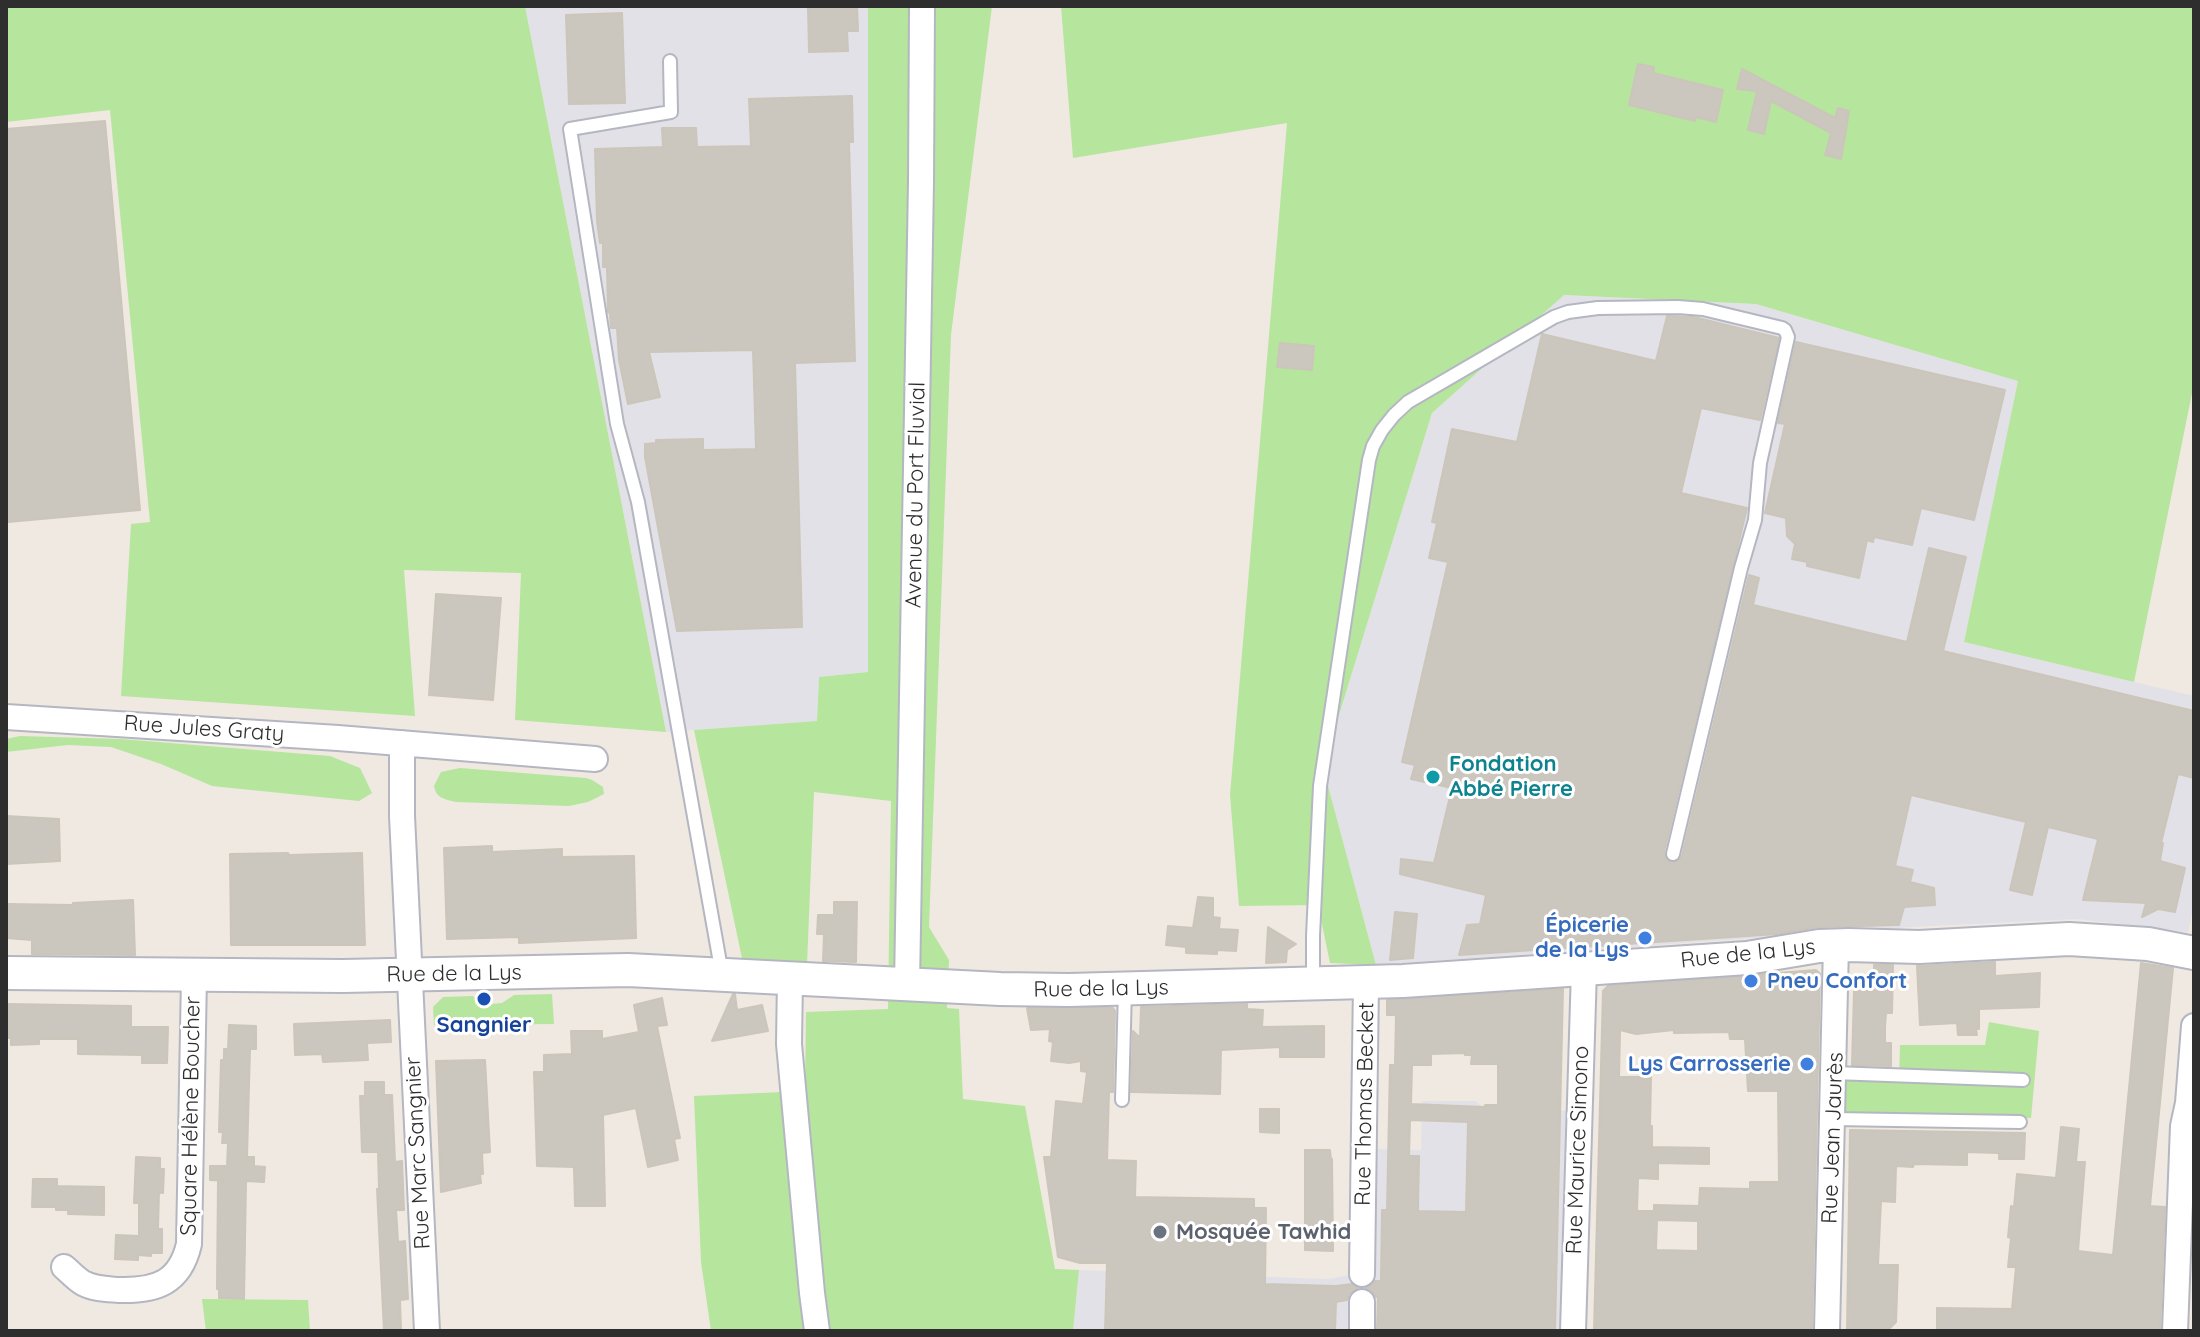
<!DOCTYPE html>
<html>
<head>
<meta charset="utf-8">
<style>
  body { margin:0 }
  #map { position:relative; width:2200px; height:1337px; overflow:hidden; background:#efe9e1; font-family:Quicksand,sans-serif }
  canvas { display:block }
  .frame { position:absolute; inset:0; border:8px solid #2e2e2e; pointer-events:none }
</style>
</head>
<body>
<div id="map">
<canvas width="2200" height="1337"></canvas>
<div class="frame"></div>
</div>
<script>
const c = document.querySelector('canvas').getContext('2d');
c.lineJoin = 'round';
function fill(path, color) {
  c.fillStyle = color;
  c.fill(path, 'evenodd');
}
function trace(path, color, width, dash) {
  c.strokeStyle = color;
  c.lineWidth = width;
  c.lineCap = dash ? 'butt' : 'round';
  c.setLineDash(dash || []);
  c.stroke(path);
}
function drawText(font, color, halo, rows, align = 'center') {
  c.font = font + ' Quicksand,sans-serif';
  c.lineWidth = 6;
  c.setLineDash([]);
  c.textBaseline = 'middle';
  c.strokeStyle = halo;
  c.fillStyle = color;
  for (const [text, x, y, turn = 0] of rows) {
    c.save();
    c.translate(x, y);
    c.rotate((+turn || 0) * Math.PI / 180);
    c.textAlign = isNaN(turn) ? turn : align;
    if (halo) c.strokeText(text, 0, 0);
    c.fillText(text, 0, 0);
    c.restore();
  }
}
const industrial = new Path2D(`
  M525,6h343v666l-49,5 -2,44 -151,11z
  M1564,295l192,9 263,77 -55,261 230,54v209l-6,27 -111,-13 -165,8 -536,38 -53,-198 109,-354z
  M1422,1101h54l9,9 87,1 -7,220h-492l6,-61 249,9 43,-8 3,-122 47,1z`);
const green = new Path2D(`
  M6,6h519l141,726 -151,-12 6,-147 -117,-3 11,146 -294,-20 10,-172 19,-2 -40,-412 -104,12z
  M868,6h124l-41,329 -22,592 20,33 -2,48 12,1 4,90 62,7 30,163 24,1 -6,61h-362l-10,-69 -7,-166 111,-5 1,-79 82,-3 3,-208 -77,-9 -7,173 -64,-2 -49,-233 123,-9 2,-44 49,-5z
  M1061,6h1133v377l-60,299 -170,-40 54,-261 -262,-77 -192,-9 -132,118 -109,354 53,198 -46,-2 -12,-58 -79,1 -9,-111 57,-672 -214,35z
  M20,736l101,3 209,17 30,12 12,25 -13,8 -147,-15 -51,-22 -50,-17 -43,-2 -62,7v-13z
  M460,768l126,10 6,2 11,7 1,7 -16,8 -19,4 -113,-4c-12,-3 -20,-4 -22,-16l7,-14z
  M552,994l2,30 -120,1 -1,-18 10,-10 30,-1 7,9 22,-2 12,-8z
  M1989,1022l50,9 -8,87 -192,-4 3,-36 57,3 1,-36h85z
  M202,1299l106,1 2,31h-104z`);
const building = new Path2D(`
  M808,6h49l1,25h-11l1,20 -39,1z
  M622,13l3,90 -56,1 -3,-89z
  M1638,64l16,3 -1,6 70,17 -7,32 -20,-5 -1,4 -66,-16z
  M1742,69l93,49 3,-10 11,3 -8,48 -16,-4 6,-22 -60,-32 -7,33 -16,-4 9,-39 -20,-2z
  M852,96l1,46h-4l6,219 -60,2 7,264 -125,4 -32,-174v-13l11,-1v-3l47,-1v11l53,-1 -3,-99 -104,2 11,45 -32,7 -9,-44 -2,-32h-6l-1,-15 -2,-1 -1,-45h-4v-24h-3l-3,-22 -2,-72 68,-2 -1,-19h34l1,19 54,-1 -2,-47z
  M105,121l35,389 -132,12 -2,-22v-371z
  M1667,316l27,1 85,21 -19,82 -59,-12 -20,85 66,15 -83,344 2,8 9,3 7,-7 67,-281 10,3 -6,27 154,37 22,-94 37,9 -23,94 251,60v67l-16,-4 -17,69h2l-3,18 25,7 -10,44 -17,-3 -16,8 4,-14 -63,-3 15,-61 -50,-12 -16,68 -22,-5 16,-68 -115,-27 -16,71 18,4 -3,12 24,6 1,17 -31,2 -5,18 -81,2 -40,7 -319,21 8,-30 13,-1 6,-29 -86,-21 1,-15 33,4 18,-75 -41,-9 4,-14 -13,-3 46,-200 -19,-4 8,-35 -5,-1 20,-93 65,13 25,-108 114,27z
  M1796,342l209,48 -31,130 -53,-12 -9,37 -38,-8 -1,5 -6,-2 -8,38 -52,-12v-4l-15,-3 3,-15 -8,-8 -1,-18 -21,-5 20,-89 -7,-1z
  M1280,343l34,3 -2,24 -35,-3z
  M436,594l65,4 -8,102 -64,-5z
  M6,816l53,3 1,42 -54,3z
  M492,846v6l70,-3v8l72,-1 2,82 -117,5v-6l-72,2 -3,-91z
  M288,853l1,2 73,-2 3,92h-134l-1,-91z
  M1198,897l15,1v19l7,1 -1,11 19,1 -2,21 -19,-1v4l-31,-1v-6l-20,-2 2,-19 25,2z
  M133,900l2,55 -103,-1v-14l-26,-2v-34l67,1v-2z
  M834,902h23l-1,60 -33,-1 1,-27h-7l1,-19h16z
  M1395,912l22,2 -4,44 -23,2z
  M1268,927l28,17 -9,6 -1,12 -20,1z
  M1995,962v14l45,-3 -1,34 -60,2v20h-3l1,6h-19l-1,-12 -37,2 -3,-59z
  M2141,963l32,5 -23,238 15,1 -5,124h-223v-23l75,1 4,-42h-8l3,-29 -3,-1 3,-31 3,1 3,-33 39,4 5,-51 18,2 -3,33h9l-7,89 35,4z
  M1874,965h19l-1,48h-6l-1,14v16h6v23l-39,-1 2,-74 20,-1z
  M1816,970l4,4 -8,357h-218l9,-340 5,-5zM1620,1030l16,4 38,-4v3l55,-1 1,7h15l3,52h30l1,91h-29v7l-50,-1 -1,18 -45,-1v6h-17l1,-33 20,1v-16l51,1v-16l-57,-1v-21h-2l1,-49h-32zM1657,1220l41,1v30l-42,-1z
  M1563,989l-8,342h-178l1,-34h-2l-6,-8 -4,-1 9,-7h6l1,-71h5l3,-145h5l1,-50h-9v-15zM1465,1053v2h7l-1,9h27v41h-13v2l-74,-3 1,-39h19v-11zM1410,1120l58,2 -2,90 -48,-1 1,-55h-10z
  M733,994h2l2,16 25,-5 6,26 -56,10z
  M662,998l5,27 -10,1 23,112 -6,1 4,21 -30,7 -12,-59 -33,7 2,91h-30l-1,-39 -37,-1 -3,-94h10v-17l28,-1 -1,-23h31v8l37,-7 -5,-27z
  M6,1004l125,2v21h37l-1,36h-25v-8l-64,-1v-15h-39v5l-28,1v-7h-5z
  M1247,1004v5l16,1 -1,17 62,-1v31h-44v-10l-59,3 -1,44 -89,-2 2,-61 7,7 1,-31z
  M1027,1008h86l2,3 -2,81h-4l-2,68 29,1 -1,36 119,2v9h12l-1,76 71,2 16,-2 6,4 -9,6 -2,6 -11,2 -1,29h-230l2,-68h-27l-22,-6 -14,-100h7l5,-56 27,3 4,-32 -6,-1v-10l-12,2 -18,-2 2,-19 -4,-1 1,-12 -19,1z
  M390,1020l1,22 -24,1 1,17 -45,2 -1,-8 -27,1 -1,-31z
  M229,1025l27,1v23h-6l-3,108h7v9l11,1 -1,15 -18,-1 -2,118 -25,-1v-9h-2l1,-108h9l-17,-1v-14h17l1,-23h-6l1,-11h-4l2,-72h3v-11h4z
  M485,1060l5,92 -8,1 1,21h-3l1,9 -40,9 -5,-131z
  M365,1082h19v13h8l3,67 7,-1 2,49h-8l1,15 1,17 7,-1 3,58 -8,1 1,31h-17l-7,-142h2l-1,-37h-16l-2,-56h5z
  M1260,1109h19v24l-19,-1z
  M1850,1130l175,3 -1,26h-25v-6l-32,-1v13l-53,-1 -1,3 -17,-1 -1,36 -14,-1 -3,64h20l-2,57 -6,6h-18v3h-25z
  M1305,1150h25l1,10 1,-1 1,92 -28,-1z
  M136,1157l24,1v11h4l-1,24 -4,-1 -1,37h4v24h-11v3l-13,-1v5l-23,-1 1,-24 23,1v-33h-5z
  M33,1179h24v7l47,1v28l-36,-1v-4h-12v-3h-24z`);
const lane = new Path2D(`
  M670,61l1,51 -101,17 47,295 21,78 84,472
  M1313,982v-46l7,-150 49,-326 4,-14 9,-16 12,-15 14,-13 146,-85 14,-5 30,-4 80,-1 25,2 79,19 3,2 3,7 -28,126 -5,57 -14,48 -68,286
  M1834,1073l189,7
  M1122,1100l3,-111
  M1833,1119l187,3`);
const street = new Path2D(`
  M6,717l332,21 257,21
  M402,743v73l25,515
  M790,978l-1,66 23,249 5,38
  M907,984l14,-802 1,-176
  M64,1267c6,5 12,12 19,16 11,6 24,6 36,7 37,1 61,-7 70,-46l5,-268
  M1362,1274l4,-291
  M1362,1331v-29
  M1573,1331l11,-362
  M1827,1331l9,-386
  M2175,1331l8,-205 5,-23 6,-77`);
const secondary = new Path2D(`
  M6,973l337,3 285,-6 372,19 69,1 334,-9 344,-23 72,-12 30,-1 70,2 150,-8 79,5 46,9`);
const markers = [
  [1433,777,8,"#0f9aa8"],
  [1645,938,8,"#3f7fe0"],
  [1751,981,8,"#3f7fe0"],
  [484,999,8,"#1a4fb4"],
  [1807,1064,8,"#3f7fe0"],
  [1160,1232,8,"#6b7280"]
];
const streetNames = [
  ["Avenue du Port Fluvial",916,495,-89],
  ["Rue Jules Graty",204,729,4],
  ["Rue de la Lys",1748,954,-6],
  ["Rue de la Lys",454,974,-1],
  ["Rue de la Lys",1101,989,-1],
  ["Rue Thomas Becket",1365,1104,-89],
  ["Square Hélène Boucher",191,1116,-89],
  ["Rue Jean Jaurès",1833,1138,-88],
  ["Rue Maurice Simono",1578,1150,-88],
  ["Rue Marc Sangnier",418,1153,-93]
];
const cultureNames = [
  ["Fondation",1449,764],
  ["Abbé Pierre",1449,789]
];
const shopNames = [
  ["Épicerie",1629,925],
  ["de la Lys",1629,950],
  ["Pneu Confort",1767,981,"left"],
  ["Lys Carrosserie",1791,1064]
];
const transitNames = [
  ["Sangnier",484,1025]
];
const worshipNames = [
  ["Mosquée Tawhid",1176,1232]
];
fill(industrial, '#e3e1e8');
fill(green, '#b6e59e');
fill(building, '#cbc7bf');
trace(building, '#cbc5ba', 2);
trace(lane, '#b4b7c1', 16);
trace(street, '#b4b7c1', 28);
trace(secondary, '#b4b7c1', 36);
trace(lane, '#fff', 12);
trace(street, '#fff', 24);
trace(secondary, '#fff', 32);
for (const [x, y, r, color] of markers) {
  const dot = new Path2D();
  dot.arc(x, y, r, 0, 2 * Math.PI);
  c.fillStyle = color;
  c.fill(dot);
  trace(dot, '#fff', 3);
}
drawText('22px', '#2e2e2e', '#fff', streetNames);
drawText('bold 22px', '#0d838f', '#fff', cultureNames, 'left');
drawText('bold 22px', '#366cbe', '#fff', shopNames, 'right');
drawText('bold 22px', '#164399', '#fff', transitNames);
drawText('bold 22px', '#5b616d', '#fff', worshipNames, 'left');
</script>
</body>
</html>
